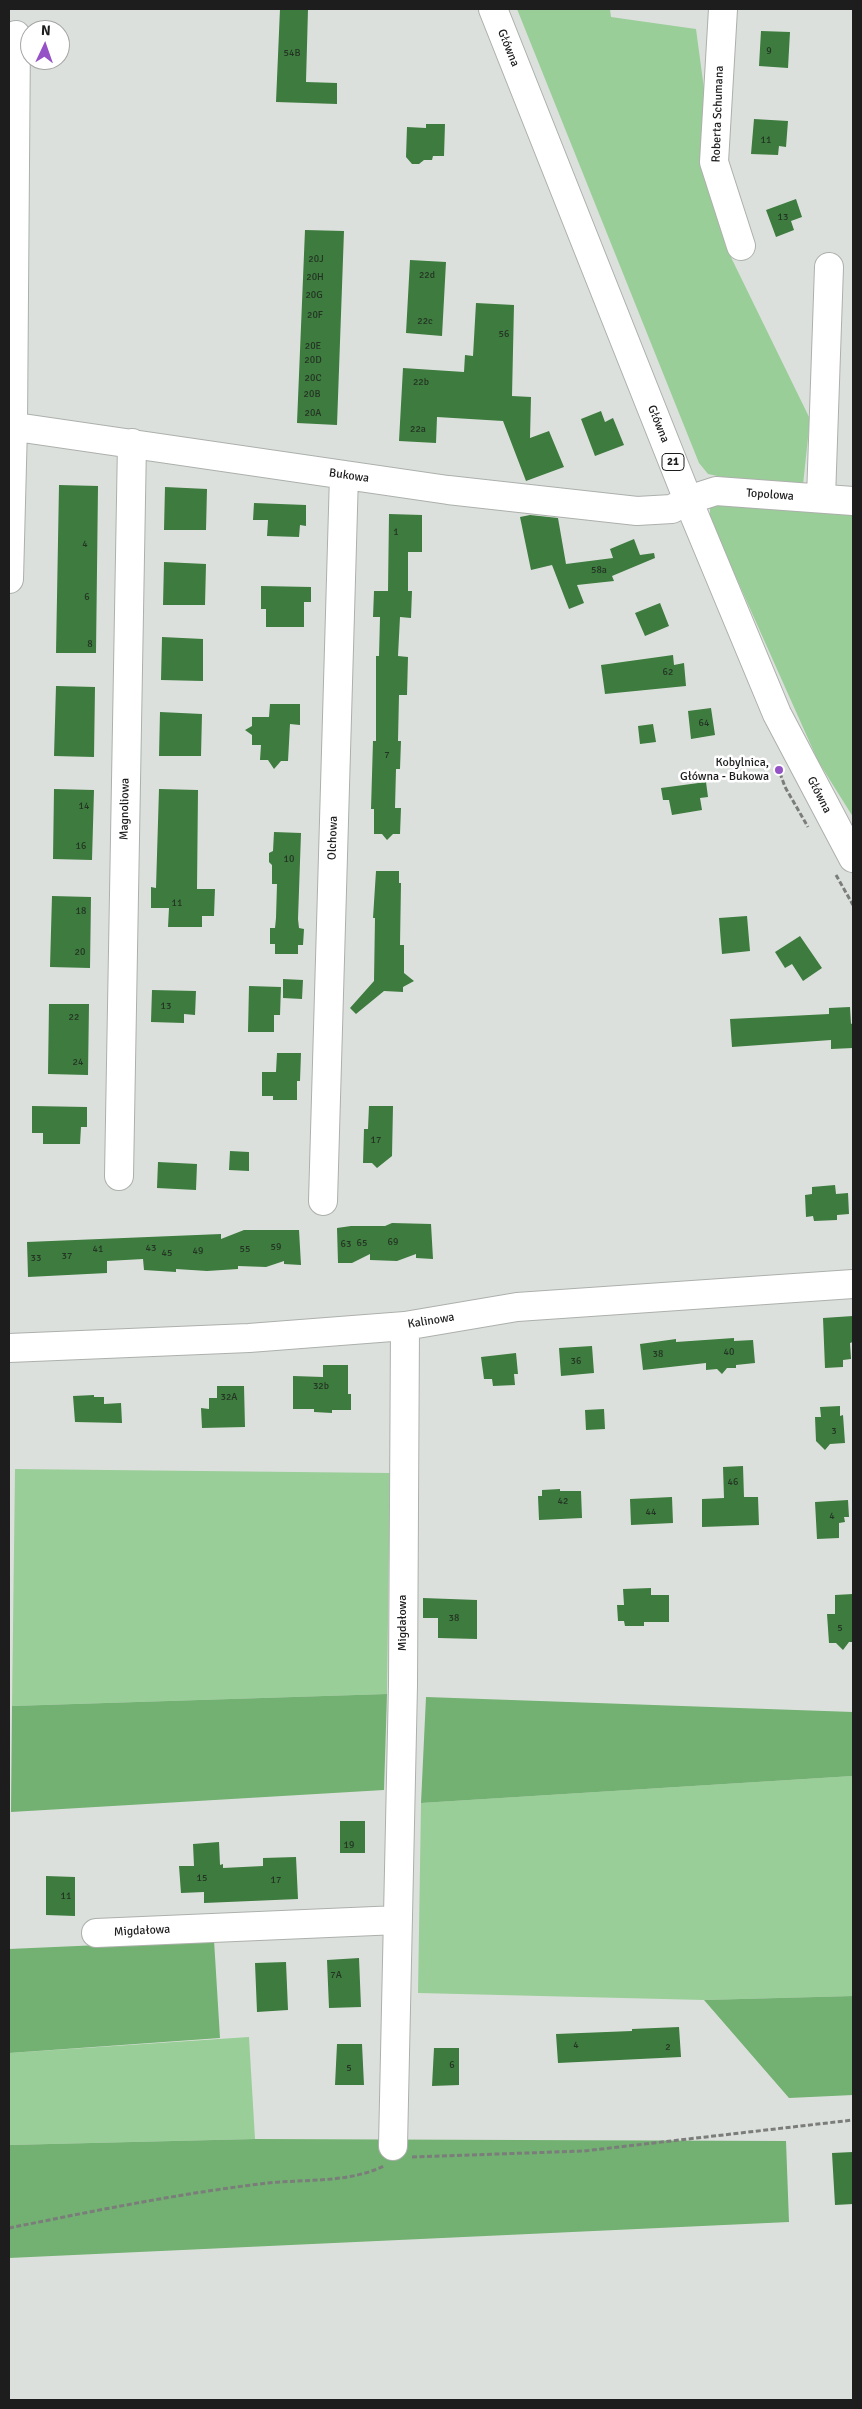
<!DOCTYPE html>
<html>
<head>
<meta charset="utf-8">
<style>
  body { margin:0 }
  #map { position:relative; width:862px; height:2409px; overflow:hidden; background:#dce0dc; font-family:Signika,sans-serif }
  canvas { display:block }
  .frame { position:absolute; inset:0; border:10px solid #1c1d1c; pointer-events:none }
  .north { position:absolute; left:20px; top:20px; width:50px; height:50px; box-sizing:border-box; background:#fff; border:1px solid #a4a5a4; border-radius:50%; rotate:3deg; font-size:14px; font-weight:700; line-height:20px; text-align:center; color:#1c1d1c }
  .north::after { content:''; display:block; margin:auto; width:18px; height:22px; background:#9552c7; clip-path:polygon(50% 0,100% 100%,50% 72%,0 100%) }
</style>
</head>
<body>
<div id="map">
<canvas width="862" height="2409"></canvas>
<div class="frame"></div>
<div class="north">N</div>
</div>
<script>
const c = document.querySelector('canvas').getContext('2d');
c.lineJoin = 'round';
function fill(path, color) {
  c.fillStyle = color;
  c.fill(path, 'evenodd');
}
function trace(path, color, width, dash) {
  c.strokeStyle = color;
  c.lineWidth = width;
  c.lineCap = dash ? 'butt' : 'round';
  c.setLineDash(dash || []);
  c.stroke(path);
}
function drawText(font, color, halo, rows, align = 'center') {
  c.font = font + ' Signika,sans-serif';
  c.lineWidth = 5;
  c.setLineDash([]);
  c.textBaseline = 'middle';
  c.strokeStyle = halo;
  c.fillStyle = color;
  for (const [text, x, y, turn = 0] of rows) {
    c.save();
    c.translate(x, y);
    c.rotate((+turn || 0) * Math.PI / 180);
    c.textAlign = isNaN(turn) ? turn : align;
    if (halo) c.strokeText(text, 0, 0);
    c.fillText(text, 0, 0);
    c.restore();
  }
}
const green = new Path2D(`
  M517,9h93l1,8 85,12 29,216 85,174 -7,66 -81,-8 -14,-3 -9,-11z
  M716,499l137,14v304l-35,-56 -108,-242v-14z
  M15,1469l375,4 -3,221 -375,12z
  M853,1776v220l-149,4 -286,-7 3,-190z
  M249,2037l6,102 -246,6v-92z`);
const forest = new Path2D(`
  M387,1694l-3,96 -373,22 1,-106z
  M426,1697l427,15v64l-432,27z
  M214,1940l6,98 -211,15v-104z
  M853,1996v99l-64,3 -85,-98z
  M255,2139l531,2 3,81 -780,36v-113z`);
const building = new Path2D(`
  M280,9h28l-2,73 31,1v21l-61,-2z
  M761,31l29,1 -2,36 -29,-2z
  M754,119l34,2 -2,26 -7,-1 -1,9 -27,-1z
  M426,124h19l-1,32h-11l-1,4h-8l-5,4h-7l-6,-7 1,-30 19,1z
  M796,199l6,18 -11,4 3,9 -18,7 -10,-27z
  M305,230l39,1 -7,194 -40,-2z
  M410,260l36,2 -4,74 -36,-3z
  M476,303l38,2 -2,91 19,1 -1,41 19,-7 15,36 -38,14 -23,-60 -66,-4 -1,26 -37,-2 4,-73 61,4 1,-17 8,1z
  M601,411l4,11 8,-4 11,27 -29,11 -14,-37z
  M59,485l39,1 -2,167h-40z
  M165,487l42,2 -1,41h-42z
  M254,503l52,2v21l-6,-1 -1,12 -32,-1 1,-16h-15z
  M389,514l33,1v37h-14v39h4l-1,27 -11,-1 -2,39 10,1 -1,38h-8l-1,46h3l-1,28h-4l-1,39h6l-1,26h-7l-6,6 -5,-6h-8v-25h-3l2,-68h3v-85h3l1,-39h-7l1,-26h14z
  M530,515l28,3 8,46 47,-6 -3,-9 24,-10 6,16 14,-2 1,5 -43,18 2,5 -37,4 7,18 -15,6 -17,-44 -21,5 -11,-53z
  M164,562l42,2 -1,41h-42z
  M261,586l50,1v15h-7v25h-38v-18h-5z
  M660,603l9,23 -24,10 -10,-23z
  M162,637l41,2v42l-42,-1z
  M673,655l1,10 10,-2 2,23 -81,8 -4,-29z
  M56,686l39,1 -1,70 -40,-1z
  M270,704h30v21l-10,-1 -2,37h-7l-7,8 -6,-9h-8l1,-15h-9v-10l-7,-5 7,-4v-9h17z
  M711,708l4,27 -24,4 -3,-28z
  M160,712l42,2 -1,42h-42z
  M653,724l3,18 -16,2 -2,-18z
  M706,782l2,15 -8,1 2,12 -30,5 -3,-15h-6l-2,-12z
  M54,789l40,1 -2,70 -39,-1z
  M159,789l39,1 -1,99h18l-1,27h-12v11h-34l1,-19h-18v-21l5,1z
  M274,832l27,1 -3,86 1,9 5,1 -1,16h-5v9h-23v-10h-5v-16h5l1,-10 1,-34h-5v-19l-3,-3v-9l4,-2z
  M376,871h23v12h2l-1,62h4v28l10,8 -11,6v5l-19,-1 -28,23 -6,-6 24,-27 1,-63h-2z
  M52,896l39,1 -1,71 -40,-1z
  M747,916l3,35 -28,3 -3,-36z
  M800,936l22,32 -19,13 -11,-17 -7,4 -10,-16z
  M283,979l20,1 -1,19 -19,-1z
  M249,986l32,1 -1,28h-6v17h-26z
  M152,990l44,1 -1,24 -11,-1v9l-33,-1z
  M49,1004h40l-1,71 -40,-1z
  M850,1007l1,17 2,-1v25l-22,1v-9l-99,7 -2,-28 99,-5v-6z
  M277,1053h24l-1,28h-3v19h-24v-4h-11v-24h14z
  M32,1106l55,1v20h-6l-1,17h-37v-11h-11z
  M369,1106h24l-1,50 -15,12 -5,-5h-9l1,-34h4z
  M230,1151l19,1v19l-20,-1z
  M158,1162l39,2 -1,26 -39,-2z
  M835,1185l1,9 12,-1 1,21 -12,1v5l-23,1 -1,-5 -7,1 -1,-22 7,-1v-7z
  M392,1223l39,1 2,35 -17,-1v-4l-19,7 -27,-1v-6l-18,9h-14l-1,-35 14,-2h34z
  M244,1230h55l2,35 -17,-1v-3l-18,6 -28,-1v3l-31,2 -31,-2v3l-32,-2 -1,-11 -36,2v12l-79,4 -1,-35 194,-8v5z
  M853,1316v26l-3,1 1,16 -8,1v7l-18,1 -2,-50z
  M734,1338v3l19,-1 2,23 -19,2v3h-9l-5,6 -5,-5 -11,1v-7l-63,7 -3,-26 36,-5v3z
  M592,1346l2,27 -33,3 -2,-28z
  M516,1353l2,21h-4l1,11 -22,1 -1,-7h-8l-3,-22z
  M323,1365h25v29h3v16h-19v3l-18,-1v-3h-21v-33l30,1z
  M217,1386h27l1,41 -43,1 -1,-20 8,1v-11h8z
  M94,1395v2h10v7l17,-1 1,20 -47,-1 -2,-26z
  M840,1406v10l3,-1 2,28 -15,1 -5,6 -9,-9 -1,-24h6l-1,-10z
  M604,1409l1,20 -19,1 -1,-20z
  M743,1466l1,31h14l1,28 -57,2v-28l22,-1 -1,-31z
  M560,1489v2h21l1,27 -43,2 -1,-24h4v-6z
  M672,1497l1,26 -42,2 -1,-26z
  M848,1500l1,17h-5l1,5 -6,1v15l-22,1 -2,-37z
  M651,1588v7h18v27h-25v4h-19l-1,-5h-6l-1,-16h7l-1,-16z
  M853,1594v48h-4l-6,8 -7,-7h-7l-2,-29h8v-19z
  M423,1598l54,2v39l-39,-1v-20h-15z
  M340,1821h25v32h-25z
  M219,1842l1,23 3,-1v4l40,-2v-8l33,-1 2,42 -94,4v-11l-23,1 -2,-27h15l-1,-22z
  M46,1876l29,1v39l-29,-1z
  M359,1958l2,49 -32,1 -2,-48z
  M286,1962l2,48 -31,2 -2,-49z
  M679,2027l2,30 -123,6 -2,-29 76,-3v-2z
  M337,2044h25l2,41h-29z
  M434,2048h25v37l-27,1z
  M853,2152v52l-18,1 -3,-52z`);
const path = new Path2D(`
  M780,773l5,14 23,40
  M836,875l17,30
  M412,2157l172,-6 269,-31
  M9,2228c85,-17 172,-35 259,-45 40,-4 80,0 116,-17`);
const minor = new Path2D(`
  M723,9l-9,153 27,84
  M9,426l439,64 189,21 35,-2 16,-9 28,-9 137,10
  M821,498l8,-231
  M9,579l4,-153 3,-391
  M119,1176l13,-733
  M323,1201l21,-726
  M9,1348l240,-10 156,-12 112,-19 336,-23
  M96,1933l302,-13
  M393,2146l10,-461 2,-359`);
const major = new Path2D(`
  M493,9l195,491 89,214 76,144`);
const markers = [
  [779,770,5,"#9552c7"]
];
const numberNames = [
  ["9",769,51],
  ["54B",292,53],
  ["11",766,140],
  ["13",783,217],
  ["20J",316,259],
  ["22d",427,275],
  ["20H",315,277],
  ["20G",314,295],
  ["20F",315,315],
  ["22c",425,321],
  ["56",504,334],
  ["20E",313,346],
  ["20D",313,360],
  ["20C",313,378],
  ["22b",421,382],
  ["20B",312,394],
  ["20A",313,413],
  ["22a",418,429],
  ["1",396,532],
  ["4",85,544],
  ["58a",599,570],
  ["6",87,597],
  ["8",90,644],
  ["62",668,672],
  ["64",704,723],
  ["7",387,755],
  ["14",84,806],
  ["16",81,846],
  ["10",289,859],
  ["11",177,903],
  ["18",81,911],
  ["20",80,952],
  ["13",166,1006],
  ["22",74,1017],
  ["24",78,1062],
  ["17",376,1140],
  ["69",393,1242],
  ["65",362,1243],
  ["63",346,1244],
  ["59",276,1247],
  ["43",151,1248],
  ["41",98,1249],
  ["55",245,1249],
  ["49",198,1251],
  ["45",167,1253],
  ["37",67,1256],
  ["33",36,1258],
  ["40",729,1352],
  ["38",658,1354],
  ["36",576,1361],
  ["32b",321,1386],
  ["32A",229,1397],
  ["3",834,1431],
  ["46",733,1482],
  ["42",563,1501],
  ["44",651,1512],
  ["4",832,1516],
  ["38",454,1618],
  ["5",840,1628],
  ["19",349,1845],
  ["15",202,1878],
  ["17",276,1880],
  ["11",66,1896],
  ["7A",336,1975],
  ["4",576,2045],
  ["2",668,2047],
  ["6",452,2065],
  ["5",349,2068]
];
const shields = [
  [673,462,22]
];
const shieldNames = [
  ["21",673,462]
];
const streetNames = [
  ["Główna",508,48,68],
  ["Roberta Schumana",718,114,-88],
  ["Główna",658,424,68],
  ["Bukowa",349,476,8],
  ["Topolowa",770,495,4],
  ["Główna",819,795,63],
  ["Magnoliowa",125,809,-89],
  ["Olchowa",333,838,-88],
  ["Kalinowa",431,1321,-9],
  ["Migdałowa",403,1623,-90],
  ["Migdałowa",142,1931,-3]
];
const poiNames = [
  ["Kobylnica,",769,763],
  ["Główna - Bukowa",769,777]
];
fill(green, '#9ace98');
fill(forest, '#72b171');
fill(building, '#3d7b3e');
trace(minor, '#acb0ac', 30);
trace(major, '#acb0ac', 30);
trace(path, '#7b7d7b', 3, [5, 2.5]);
trace(minor, '#fff', 28);
trace(major, '#fff', 28);
for (const [x, y, r, color] of markers) {
  const dot = new Path2D();
  dot.arc(x, y, r, 0, 2 * Math.PI);
  c.fillStyle = color;
  c.fill(dot);
  trace(dot, '#fff', 2);
}
drawText('10px', '#243424', null, numberNames);
for (const [x, y, w] of shields) {
  const box = new Path2D();
  box.roundRect(x - w / 2, y - 8.5, w, 17, 4);
  c.fillStyle = '#fff';
  c.fill(box);
  trace(box, '#1c1d1c', 1);
}
drawText('bold 11px', '#1c1d1c', null, shieldNames);
drawText('12px', '#1c1d1c', '#fff', streetNames);
drawText('12px', '#1c1d1c', '#fff', poiNames, 'right');
</script>
</body>
</html>
